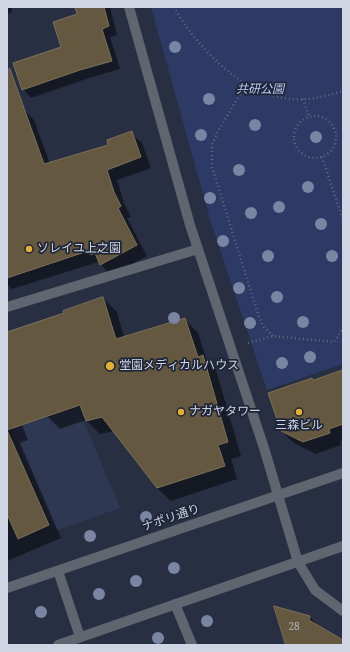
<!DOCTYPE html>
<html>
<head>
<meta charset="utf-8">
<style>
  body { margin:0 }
  #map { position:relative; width:350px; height:652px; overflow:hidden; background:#282f43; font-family:"Noto Serif",serif }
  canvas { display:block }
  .frame { position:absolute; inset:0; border:8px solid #d0d5e3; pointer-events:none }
</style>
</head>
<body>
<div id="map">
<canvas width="350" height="652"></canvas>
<div class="frame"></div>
</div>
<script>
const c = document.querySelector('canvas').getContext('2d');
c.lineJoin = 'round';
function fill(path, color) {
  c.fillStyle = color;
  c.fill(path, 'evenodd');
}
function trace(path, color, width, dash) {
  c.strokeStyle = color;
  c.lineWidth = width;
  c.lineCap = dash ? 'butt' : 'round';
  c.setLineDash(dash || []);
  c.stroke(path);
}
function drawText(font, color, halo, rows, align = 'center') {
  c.font = font + ' "Noto Serif","Noto Sans JP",serif';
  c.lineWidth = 3.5;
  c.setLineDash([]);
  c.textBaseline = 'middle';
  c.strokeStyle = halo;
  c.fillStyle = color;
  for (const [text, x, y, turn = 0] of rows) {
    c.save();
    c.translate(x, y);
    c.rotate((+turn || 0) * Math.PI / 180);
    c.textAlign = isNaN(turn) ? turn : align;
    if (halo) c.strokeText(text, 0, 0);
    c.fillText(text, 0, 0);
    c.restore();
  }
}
const built = new Path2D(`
  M78,407l42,101 -65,23 -43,-102z`);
const green = new Path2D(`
  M151,7h192v357l-76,26 -57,-171z`);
const shadow = new Path2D(`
  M7,7h5v5l-5,3z
  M76,7h34l7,28 -7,2 10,32 -31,9 -58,20 -8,-9 39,-41 16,-33z
  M24,110l10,10 16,44 59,-19 22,-12 11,10 9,25 -34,12 7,23 7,14 -4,1 20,38 -36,19 -13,-13 -86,27 -5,-5v-169z
  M103,298l14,14 7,25 61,-17 13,13 9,28 9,9 25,86 -10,3 6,20 -66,22 -14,-13 -43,-57 -14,3 -14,-14 -26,9 -13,-13 18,-102z
  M343,371v69l-3,1 1,4 -25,9 -22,-11 -13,-12 33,-50z
  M7,386l21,54 -8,3 41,95 -54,23z
  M309,617l10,9 24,15v4h-56z`);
const building = new Path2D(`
  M75,7h29l5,19 -7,3 10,32 -32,9 -58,20 -9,-27 48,-16 -8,-25 24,-8z
  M10,69l34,95 64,-19 -1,-5 25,-9 9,26 -34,13 7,22 7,14 -3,2 19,37 -37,20 -5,-12 -4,2 -3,-4 -81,27v-208z
  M103,297l13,42 69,-21 13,39 5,-2 25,87 -10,3 7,21 -68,22 -55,-71 -16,4 -6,-16 -73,25 42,95 -31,14 -11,-25v-182l57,-19 -1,-2z
  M343,370v54l-14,5 1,4 -27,9 -22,-11 -13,-38 44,-15 1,2z
  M274,606l36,10 -1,4 34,20v5h-57z`);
const path = new Path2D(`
  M174,7c21,38 65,84 109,91 21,4 40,-1 60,-7
  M246,84l-29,49 -5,12v22l47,150 5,10 9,9
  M303,99l6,17
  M294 137a21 21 0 1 1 42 0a21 21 0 1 1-42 0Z
  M322,157l21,63
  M248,343l25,-7 61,6 9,-14`);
const minor = new Path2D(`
  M7,307l191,-58
  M175,604l17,41`);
const tertiary = new Path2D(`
  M129,7l61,218 74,223 34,114 17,28 28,21
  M58,571l22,66
  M7,588l336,-115
  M58,645l285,-99`);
const trees = [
  [175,47],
  [209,99],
  [255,125],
  [201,135],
  [316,137],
  [239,170],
  [308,187],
  [210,198],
  [279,207],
  [251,213],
  [321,224],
  [223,241],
  [268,256],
  [332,256],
  [239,288],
  [277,297],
  [174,318],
  [303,322],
  [250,323],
  [310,357],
  [282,363],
  [146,517],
  [90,536],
  [174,568],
  [136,581],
  [99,594],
  [41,612],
  [207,621],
  [158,638]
];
const markers = [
  [29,249,4,"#e1af34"],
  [110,366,5,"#e1af34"],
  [181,412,4,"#e1af34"],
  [299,412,4,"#e1af34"]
];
const numberNames = [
  ["28",294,627]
];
const parkNames = [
  ["共研公園",260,90]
];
const poiNames = [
  ["ソレイユ上之園",37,249],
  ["堂園メディカルハウス",119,366],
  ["ナガヤタワー",189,412],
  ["三森ビル",299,426,"center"]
];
const streetNames = [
  ["ナポリ通り",171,518,-19]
];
fill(built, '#2f3852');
fill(green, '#2e3a66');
fill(shadow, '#0007');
fill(building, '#645841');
trace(building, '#7b7058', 1);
trace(path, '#62687a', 2.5, [1, 3]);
trace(minor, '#61656f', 10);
trace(tertiary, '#61656f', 10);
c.fillStyle = '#7a85a4';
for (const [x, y] of trees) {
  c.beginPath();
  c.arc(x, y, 6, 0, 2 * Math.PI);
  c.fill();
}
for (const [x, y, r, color] of markers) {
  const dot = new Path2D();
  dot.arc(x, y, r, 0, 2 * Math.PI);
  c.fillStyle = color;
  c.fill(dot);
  trace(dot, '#1e2538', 1.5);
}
drawText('10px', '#b5b6ba', null, numberNames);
drawText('italic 12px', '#bdcbf4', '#1e2538', parkNames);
drawText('12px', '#d0d5e3', '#1e2538', poiNames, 'left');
drawText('12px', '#d0d5e3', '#1e2538', streetNames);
</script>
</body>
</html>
